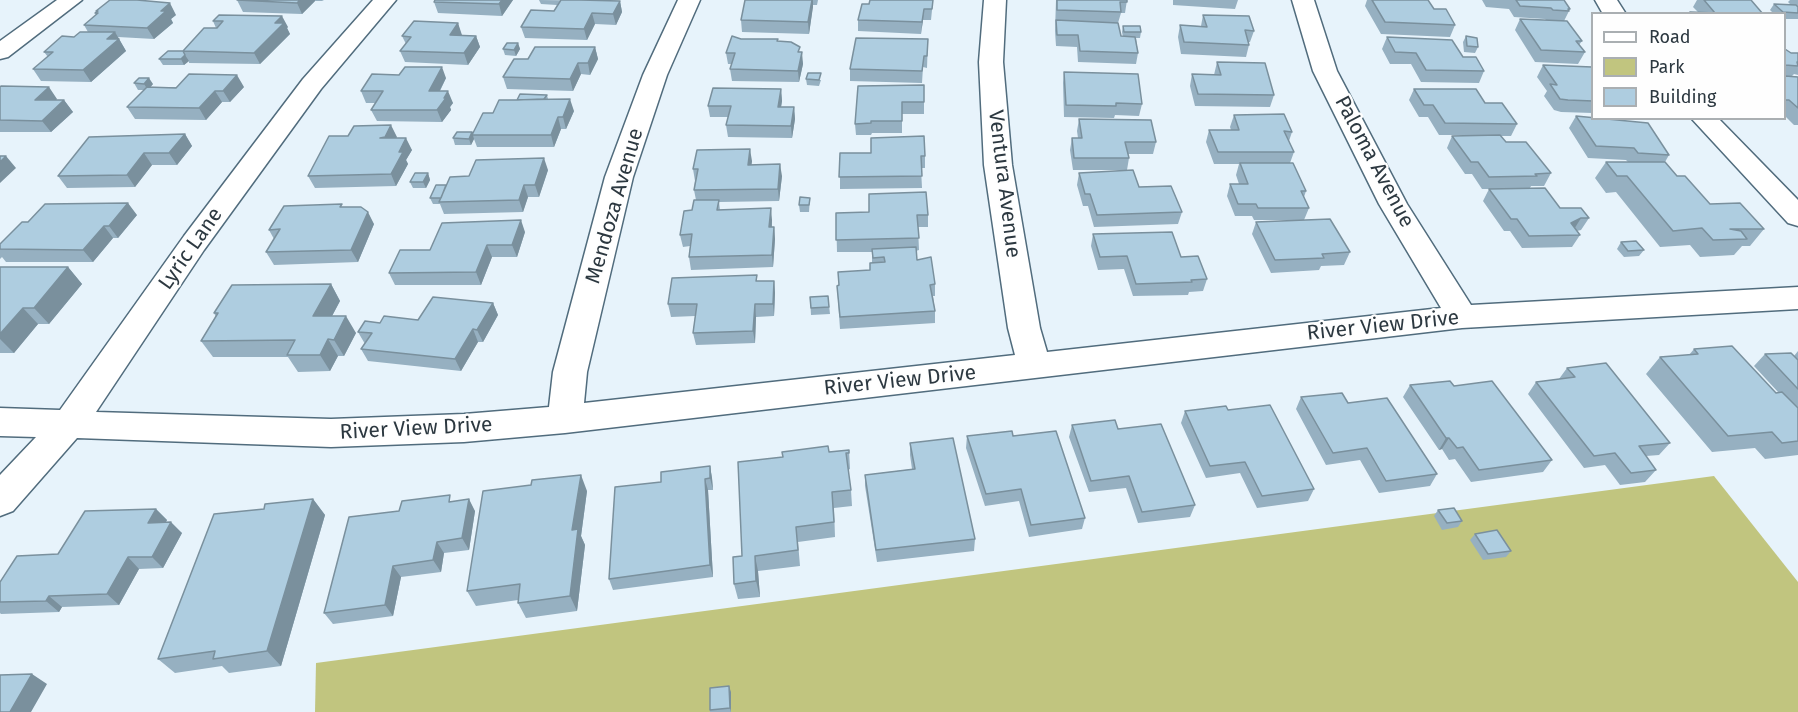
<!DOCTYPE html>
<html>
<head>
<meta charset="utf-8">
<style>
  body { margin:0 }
  #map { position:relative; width:1798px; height:712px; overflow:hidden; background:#e7f3fb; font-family:"Fira Sans",sans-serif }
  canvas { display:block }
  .legend { position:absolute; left:1591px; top:12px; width:195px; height:108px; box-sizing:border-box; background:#fefefe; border:2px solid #aaafb2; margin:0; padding:8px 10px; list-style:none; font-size:18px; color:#2c3840 }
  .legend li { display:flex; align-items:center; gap:12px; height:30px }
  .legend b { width:30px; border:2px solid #aaafb2 }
</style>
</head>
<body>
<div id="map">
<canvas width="1798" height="712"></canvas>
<ul class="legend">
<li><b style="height:8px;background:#fff"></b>Road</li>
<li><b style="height:16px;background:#c1c57f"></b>Park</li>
<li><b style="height:16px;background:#aecde0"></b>Building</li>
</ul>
</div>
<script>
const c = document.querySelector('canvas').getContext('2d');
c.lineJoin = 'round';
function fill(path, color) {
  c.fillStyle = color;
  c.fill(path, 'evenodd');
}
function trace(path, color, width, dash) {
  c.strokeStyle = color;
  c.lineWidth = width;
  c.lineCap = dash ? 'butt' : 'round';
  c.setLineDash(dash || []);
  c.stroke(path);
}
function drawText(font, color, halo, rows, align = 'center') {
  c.font = font + ' "Fira Sans",sans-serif';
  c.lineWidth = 4.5;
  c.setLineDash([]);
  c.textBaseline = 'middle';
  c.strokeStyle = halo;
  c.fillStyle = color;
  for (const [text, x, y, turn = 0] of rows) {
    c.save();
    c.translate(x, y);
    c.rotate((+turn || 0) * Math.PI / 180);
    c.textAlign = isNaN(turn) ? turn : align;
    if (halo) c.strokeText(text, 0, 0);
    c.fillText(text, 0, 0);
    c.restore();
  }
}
const green = new Path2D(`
  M1714,476l84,106v130h-1483l1,-49z`);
const street = new Path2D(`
  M57,0h25l-74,57 -8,2v-18z
  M373,0h23l-75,89 -117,161 -108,162 235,7 133,-5 85,-7 4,-35 52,-195 38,-102 35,-75h22l-33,75 -34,102 -46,195 -3,31 431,-48 -7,-27 -24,-163 -5,-103 5,-62h22l-3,62 9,103 28,163 7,24 394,-44 -62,-104 -66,-133 -21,-71h22l23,71 70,133 64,101 327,-18v22l-336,19 -897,105 -101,9 -133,5 -254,-9 -64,73 -13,5v-41l36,-38 -36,-1v-28l60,2 124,-174 119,-157z
  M1595,0h22l9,14h-23z
  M1691,118h27l80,82v26l-10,-3z`);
const wall = new Path2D(`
  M237,0h87l-2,1h-7l-13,13 -59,-2z
  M435,0h78l-11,16 -64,-3 -4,-11z
  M539,0l81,1 2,11 -6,13 -21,-1 -8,16 -62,-2 -4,-11 33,-16 3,-6 -16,-1z
  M745,0h73l-1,5h-4l-4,29 -67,-2 -1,-12z
  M933,0l-2,20h-8l-2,14 -63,-3v-11l11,-16z
  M1056,0h71l-2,13h-4l-3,10 3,13 2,1 -1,-5 1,-6 18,6 -1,6h-4l2,15 -2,11 -58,-2 -1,-15 -21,-1 -1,-15z
  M1173,0h65l-3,9 -62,-4z
  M1367,0h61l6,9 21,16 -5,12 -69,-3 -16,-28z
  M1482,0h82l6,9 -6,12 18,20 -3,4 6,7 -7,12 -43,-2 -20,-32 5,-11 26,1 -1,-1 -31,-2 -5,-8 -23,-2z
  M1697,0h54l12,14h-74l1,-2h8l-5,-5z
  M1790,0h8v19h-13v-5h-11l-4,-4 4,-6 17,1 -3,-3z
  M96,11l80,4 -5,4 2,4 -19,16 -36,-2 8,14 -35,31 -50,-1 -8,-12 15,-12 -4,-5 30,-15 14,-5 -4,-7 12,-10 -1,-2 1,-1z
  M219,15l69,12 -1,1 3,6 -30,30 -71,-1v-2l-5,4h-21l-4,-6 24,-8 33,-23 -3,-7z
  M1203,15l51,16 -4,11h-2l1,3 -3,12 -65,-3 -3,-17 2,-12 21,1z
  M458,23l3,12 15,1 4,11 -12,18 -63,-3 -5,-11 6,-7 -4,-8z
  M1466,36l12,11 -3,6 -11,-1 -1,-10z
  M1387,37l76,20 21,14 -5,12 -58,-1 -10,-18h-21l-8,-15z
  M741,39l37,3 22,10 3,12 -4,18 -67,-1 -2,-12 2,-5h-4l-2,-11z
  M928,39l-1,29 -4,-1 -1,16 -72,-2v-12z
  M518,43l2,6 -4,7 -11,-1 -2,-6z
  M595,47l3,12 -8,16 -9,-1 -8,17 -66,-2 -4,-12 25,-18z
  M1785,49l6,4h7v22l-4,-1 -2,2 6,1v48h-4l-9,-9z
  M1217,62l57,33 -4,12 -75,-1 -5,-20 2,-12 22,1z
  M1543,65l49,2 1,46 -32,-1 -7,-2 -10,-14 3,-5 -10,-14z
  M1064,72l78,32 -3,12 -24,-1 -1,3 -50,-1 -1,-34z
  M399,75l47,3 -6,13 13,12 -3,4 1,3 -9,12 -65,-1 -6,-11 5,-7h-10l-5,-12z
  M806,79l15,1 -2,6 -12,-1z
  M134,83l19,1 -3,3h94l-14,15h-8l-16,18 -71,-1 -8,-12 17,-17h-6z
  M858,86l66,16v12h-22v19h-30l-1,2h-15l-1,-11z
  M0,87l57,12 -1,1h8l9,12 -22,20h-51z
  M781,89l1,12 -1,6h13l1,12 -3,19 -64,-1 -2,-12 2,-8h-18l-2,-11z
  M1414,89l103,35 -6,12h-11l6,6 45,31 -7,13h-13l-1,2 30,20 29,10 -8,12 -4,1 3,4 -8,12 -50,1 -12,-17h-6l-21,-30 6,-12h-7l-10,-15h-7l-18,-26 5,-12 21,-1h-34l-11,-18h-9l-10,-17z
  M547,95l1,4 26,12 -8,18h-5l-7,18h-77l-3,-8 -3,6h-16l-2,-7 19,-6 1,1 20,-20 24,-13z
  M1234,115l58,17 -3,9 5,11 -4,11 16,28 -2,6 5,11 -5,12 46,32 -6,13 -23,1 -2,4 -48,3 -19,-39 4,-12 45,-2h-47l-2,-4h-17l-8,-20 3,-12h9l-3,-9 3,-11h-25l-8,-22 3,-12h22l-1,-3z
  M1576,116l93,39 -4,7 12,14 33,28 54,25 -14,17h-8l-8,9 -34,2 -10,-12 -30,2 -44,-55 -10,1 -11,-15 11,-16h22l-2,-2 -38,-2 -19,-30z
  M1079,119l77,23 -3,12h-25l1,4 -2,12h-54l-3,-20 2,-12h6l-1,-7z
  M185,134l7,12 -15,19h-25l-17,22 -68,1 -9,-12z
  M397,137l-1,1 16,12 -6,10 2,4 -12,22 -81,2 -7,-12z
  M840,153l85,3v12h-4l1,20 -82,1z
  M752,161l-1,4 31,11 -3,25 -60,1 1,8 52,10v7h2l1,12 -2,28 -82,3 -2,-13 1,-11 -7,1 -3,-12 12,-25 4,-10 -2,-10 1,-9 -2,-12z
  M548,170l-9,27h-11l-5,15 -79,2 -4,-10h-7l-3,-6 16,-13 23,-9z
  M428,173l2,7 -4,8h-13l-3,-6z
  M1079,173l103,39 -4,12 -84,3 -6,-21h-5l-6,-21z
  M810,198l-1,14h-9l-1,-7z
  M343,207l31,17 -16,38 -84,3 -8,-13 8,-13 -5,-9z
  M836,213l92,2v12h-10l1,23 -3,1 1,9 18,24v12h-2l2,15v12l-95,6 -3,-43 33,-16 2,-7v-11h-35z
  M137,215l-19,23h-5l-20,24h-87l-4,-5 -2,2v-15l28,-22z
  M525,232l-8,25h-25l-11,28h-86l-6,-12 41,-23z
  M1093,234l88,23 26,22 -4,12 -14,1 -1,3 -55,1 -9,-27 -26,1 -7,-24z
  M1621,242l23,8 -5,6 -15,1 -7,-8z
  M0,267h68l14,17 -33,40h-11l-24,29h-14z
  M758,281h16l1,12 -1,23 -18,1 -1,26 -59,2 -3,-12 2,-17 -24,1 -3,-13z
  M331,284l9,17 -8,15 24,17 -12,23h-6l-8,15 -32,1 -10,-15h-75l-12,-16 15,-24 -2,-4z
  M828,296l2,18 -19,1 -1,-18z
  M493,303l5,12 -15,27h-5l-17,29 -93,-10 -7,-12 4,-5 -7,-12 22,-9 38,-3z
  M1694,349l82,44 2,-1 -24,-26 11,-12 29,2 4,-5v104l-33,4 -10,-11 -43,4 -66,-78 14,-17 29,-2z
  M1567,368l103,75 -11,12 -13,1 10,14 -11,12 -25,3 -15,-20 -21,3 -56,-74 8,-12 23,-3z
  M1410,385l44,1 98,74 -9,12 -72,10 -16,-23 -6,1 -7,-11 -3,1 -36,-53z
  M1301,397l47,6 89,71 -7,12 -51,7 -19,-33 -34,5 -30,-56z
  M1228,410l86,79 -6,12 -51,7 -17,-35 -34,5 -25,-55 4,-12z
  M1072,425l46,4 77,76 -5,12 -52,6 -12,-35 -37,4 -20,-55z
  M967,436h46l72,82 -3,11 -53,8 -10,-36 -34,5 -19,-58z
  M910,443l65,96 -1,12 -97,11 -12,-76v-11l47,-6 -2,-14z
  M849,450l1,19 -2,1 3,20 1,16 -18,2 1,29 -37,5 2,24 -42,5 2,26 -22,2 -4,-15 8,-28 87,-104z
  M710,466l2,12 1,12h-5l5,87 -100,13 -4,-11 52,-97z
  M587,491l-6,45 4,9 -8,66 -51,7 -8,-15v-3l-42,6 -9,-15z
  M313,499l12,16 -44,151 -52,7 -7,-7 -47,7 -17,-14 106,-150z
  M454,501l21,10 -6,39 -25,3 -3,19 -40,5 -8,39 -60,8 -9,-11 75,-102z
  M156,509l11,11 -1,2 16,11 -19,35 -24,1 -20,36 -57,2 -3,5 -58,2 -1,-1v-31z
  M1438,510l24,11 -4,6 -16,3 -8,-14z
  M1475,534l36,17 -5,6 -23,3 -13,-20z
  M731,692v20h-21v-2z`);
const shadedWall = new Path2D(`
  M300,0h15v1l-13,13 -5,-11z
  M502,0h11l-11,16 -3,-12z
  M812,0h1v7l-4,27 -1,-12z
  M620,1l2,11 -6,13 -3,-11z
  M170,3l6,12 -5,4 2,4 -19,16 -7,-11 14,-17z
  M924,9l-1,11 -2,14 1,-12z
  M592,13l3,11 -8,16 -3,-11z
  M282,16l6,11 -1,1 3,6 -30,30 -6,-11 21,-30z
  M458,23l4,12 -8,11 -4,-11z
  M115,32l11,19 -35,31 -8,-12 24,-31z
  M476,36l4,11 -12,18 -4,-12z
  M518,43l2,6 -4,7 -2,-6z
  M595,47l3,12 -8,16 -2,-12z
  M802,52l1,12 -4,18 -1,-11z
  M185,55l4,6 -5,4 -3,-6z
  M578,63l3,11 -8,17 -3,-12z
  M442,67l4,11 -12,24 -5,-11z
  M237,75l7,12 -14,15 -7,-11z
  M149,78l4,6 -5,6 -4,-6z
  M49,87l8,12 -13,12 -9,-11z
  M781,89l1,12 -3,18 -1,-12z
  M215,91l7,11 -16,18 -7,-12z
  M448,91l5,12 -3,4 1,3 -9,12 -5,-12z
  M570,99l4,12 -8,18 -3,-12z
  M64,100l9,12 -22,20 -9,-11z
  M794,107l1,12 -3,19 -1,-12z
  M558,117l3,12 -7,18 -3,-12z
  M391,125l6,12 -7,12 -10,-11z
  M472,132l2,7 -3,6 -2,-6z
  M185,134l7,12 -15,19 -8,-12z
  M406,138l6,12 -6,10 2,4 -12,22 -5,-12 8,-22z
  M750,149l2,12 -2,16 -2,-12z
  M144,153l8,12 -17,22 -8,-12z
  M6,156l10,12 -16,15v-21z
  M544,158l4,12 -9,27 -4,-12z
  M780,164l2,12 -3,25 -1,-12z
  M428,173l2,7 -4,8 -3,-6z
  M524,185l4,12 -5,15 -4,-12z
  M128,203l9,12 -19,23 -9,-12z
  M771,208l1,12 -1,19 -2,-12z
  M368,212l6,12 -16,38 -7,-12z
  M1581,218l-8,13 -2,-8z
  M521,220l4,12 -8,25 -5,-12z
  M104,226l9,12 -20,24 -10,-12z
  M774,227l1,12 -2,28 -1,-12z
  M487,245l5,12 -11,28 -5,-13z
  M68,267l14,17 -33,40 -15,-16z
  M774,281l1,12 -1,23 -1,-12z
  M331,284l9,17 -17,32 -10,-17z
  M493,303l5,12 -15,27 -6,-12z
  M755,304l1,13 -1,26 -2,-12z
  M23,308l15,16 -24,29 -14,-14v-5z
  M346,316l10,17 -12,23 -10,-16z
  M473,329l5,13 -17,29 -6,-12z
  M328,339l10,17 -8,15 -10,-16z
  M1446,438h3l-7,11 -3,1z
  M710,466l2,12 1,12 -3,-12z
  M581,475l6,16 -6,45 4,9 -8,66 -7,-15 2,-66z
  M705,479l3,11 5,87 -3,-12z
  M313,499l12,16 -44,151 -14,-15z
  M469,499l6,12 -6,39 -7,-12z
  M156,509l11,11 -8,14 -11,-11z
  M171,522l11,11 -19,35 -11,-11z
  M437,542l7,11 -3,19 -8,-12z
  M755,556l3,15 2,26 -4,-16z
  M128,557l11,12 -20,36 -12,-11z
  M393,566l8,11 -8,39 -8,-11z
  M49,596l13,11 -3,5 -13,-11z
  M32,674l15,10 -16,28h-21z
  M729,686l2,6v20l-1,-4z`);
const building = new Path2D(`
  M110,0h27l33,3 -9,8h5l-19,17 -63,-3 14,-12h-3l3,-2h-2z
  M237,0h63l-3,3z
  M435,0h67l-3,4 -65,-2z
  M561,0h19l40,1 -7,13 -21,-1 -8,16 -63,-2 10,-17 23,1z
  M745,0h67l-4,22 -67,-2z
  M870,0h63l-1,9h-8l-2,13 -64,-2 4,-16h7z
  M1057,0h70v2h-7l1,10 -64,-2z
  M1372,0h56l6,9h12l9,16 -70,-3z
  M1516,0h48l6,9h-2l1,2 -16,-1 -2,-2 -31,-2z
  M1704,0h47l12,14h-72l-1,-2 25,1z
  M1774,4l22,1 2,2v6l-15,-1z
  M219,15l63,1 -7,7h9l-30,30 -71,-2 21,-23h13l6,-7h-10z
  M1203,15l46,1 5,15 -9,-1 4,15 -65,-3 -4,-17 27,2z
  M1520,19l47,2 15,20h-6l9,11 -44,-2z
  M1056,20l62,3 3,13 14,1 3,16 -58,-2 -2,-16h-21z
  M414,21l44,2 -8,12 26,1 -12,17 -64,-2 11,-14 -9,-1z
  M1123,26h17l1,6h-17z
  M80,32h35l-8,7h12l-36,31 -50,-1 20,-17h-9l18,-16 12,1z
  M732,36l9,3h37l-1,2 14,1 9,5 -2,5h4l-4,19 -68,-2 5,-16h-9z
  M1466,36l11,2 1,9 -11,-1z
  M1387,37l65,3 11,17h13l8,14 -58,-1 -10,-17 -21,-1z
  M856,38l72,1 -1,17h-3l-2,15 -72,-2z
  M507,43h11l-4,7 -11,-1z
  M535,47h60l-7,16h-10l-8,16 -67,-2 11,-18h14z
  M1785,49l6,4h7v10l-1,-1 1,4 -13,-1z
  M168,51h15l2,4 -4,4h-22z
  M1217,62l48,1 9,32 -76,-1 -6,-20 29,1z
  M1543,65l49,2 1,34 -25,-1 -8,-1 -10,-15 7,1z
  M405,67h37l-13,24h19l-4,7h2l-9,12h-66l12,-19h-22l11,-17 27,1z
  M1064,72l74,2 4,30 -26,-1v3l-50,-1z
  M808,73h13l-2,7 -13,-1z
  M189,74l48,1 -14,16h-8l-16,17 -72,-1 20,-20 29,1z
  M1785,76l13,1v31l-9,-8h-4z
  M139,78h10l-5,6 -10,-1z
  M924,85v17h-22v19h-31v2l-16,1 3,-38z
  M1,86l48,1 -14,13h29l-22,21 -42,-1v-33z
  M713,88l68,1 -3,18h16l-3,19 -65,-1 5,-19h-23z
  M1414,89h62l9,14h17l15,21 -72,-1 -12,-18h-9z
  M520,94l27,1 -3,4 -27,1z
  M570,99l-7,18h-5l-7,18h-79l11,-22h10l6,-13z
  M1284,114l8,18 -8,-1 10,21h-76l-9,-22h30l-5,-15z
  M1576,116l72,7 21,32 -31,-2 -4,-5 -38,-2z
  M1079,119l72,1 5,22h-31l4,16h-55l-2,-20h10z
  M391,125l-6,12 -5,1h26l-7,14h4l-12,22 -83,2 21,-40h19l6,-10z
  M457,132h15l-3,7 -16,-1z
  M185,134l-16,19h-25l-17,22 -69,1 31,-39z
  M1500,135l6,7h20l25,31 -16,1 2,2 -48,1 -11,-15h-7l-19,-26z
  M924,136l1,20h-4l1,20 -83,1 1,-24h31v-15z
  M750,149l-2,16 32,-1 -2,25 -84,1 4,-21h-5l4,-19z
  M0,156h6l-6,6z
  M544,158l-9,27h-11l-5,15 -80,2 11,-25 19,-1 7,-16z
  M1606,162h59l12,14h8l25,28 30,-1 24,26h-34l11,2 6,8 -34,1 -11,-12 -29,3 -46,-55h-10z
  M1240,163h53l13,28h-5l8,17h-51l-2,-4h-18l-8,-20h18z
  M1133,170l6,17 32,-1 11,26 -85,3 -7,-21h-5l-6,-21z
  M415,173h13l-5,9h-13z
  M436,185h10l-5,13h-11z
  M1545,188l15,20h21l8,10h-8l-10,5 9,12 -51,1 -12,-17h-6l-22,-30z
  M926,192l2,23h-11l2,23 -83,2v-27l33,-1v-18z
  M800,197l10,1 -1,7h-10z
  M694,200h25l-2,10 54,-2 -2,19h5l-2,28 -83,2 3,-23 -12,1 4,-24 8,-1z
  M128,203l-19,23h-5l-21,24 -83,-1v-5l22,-22h6l17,-18z
  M342,204l-2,3h21l7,5 -17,38 -85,2 14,-23 -11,1 15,-24z
  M1330,219l20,33 -28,2 2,4 -49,2 -19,-38z
  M521,220l-9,25h-25l-11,27 -87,1 11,-23h30l12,-27z
  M1172,232l9,25 17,-1 9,23 -16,1 1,2 -56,2 -9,-28 -27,1 -7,-23z
  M1636,241l8,9 -16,1 -7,-9z
  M916,247l1,13 14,-3 4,27 -5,1 5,26 -95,6 -3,-31 2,-1 -1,-13 32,-2v-7l15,-1 -1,-5 -11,1 -1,-9z
  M0,267h68l-34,41h-11l-23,26z
  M757,275l-1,6h18l-1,23h-18l-2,27 -60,2 4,-29h-29l4,-26z
  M331,284l-18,32h33l-12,24 -6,-1 -8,16h-33l8,-15 -94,1 17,-28h-4l18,-28z
  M828,296l1,11 -18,1 -1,-11z
  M433,297l60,6 -16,27 -4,-1 -18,30 -94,-10 11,-16 -14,-1 7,-11 15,2 4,-7 34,4z
  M1732,346l44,47 6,-1 16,16v33l-16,2 -10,-11 -44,4 -68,-79 38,-3 -4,-5z
  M1791,353l7,7v29l-33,-35z
  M1606,363l64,80 -31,3 17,24 -25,3 -16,-20 -21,3 -58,-74 39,-5 -8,-9z
  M1450,381l4,5 38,-5 60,79 -73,10 -16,-23 -6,1 -8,-10h-3l-36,-53z
  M1342,393l6,10 39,-5 50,76 -51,7 -19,-33 -34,5 -32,-56z
  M1270,405l44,84 -52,7 -17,-34 -35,4 -25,-55 41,-5 2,4z
  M1115,420l3,9 43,-5 34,81 -53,7 -13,-36 -38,5 -19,-56z
  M1012,431l1,5 43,-5 29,87 -54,7 -10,-36 -35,5 -19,-58z
  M953,438l22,101 -99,11 -11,-75 50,-6 -5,-26z
  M828,446l1,6 20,-2v3h-3l5,37 -19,2 2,30 -38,5 2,23 -43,6 1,25 -22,3 -1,-27 9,-1 -4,-94 45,-5 -1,-5z
  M710,466v12l-5,1 5,86 -101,14 6,-92 46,-5v-10z
  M581,475l-9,55 6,-1 -8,67 -52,7 2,-19 -53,7 16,-100 48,-6 1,-5z
  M450,495l-1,7 20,-3 -7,39 -25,4 -4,18 -40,6 -8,39 -61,8 25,-96 50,-6 3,-10z
  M313,499l-46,152 -54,8 2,-8 -57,8 56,-145 50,-5 1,-5z
  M1454,508l8,13 -15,2 -9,-13z
  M156,509l-8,14 23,-1 -19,35h-24l-21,37 -58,2 -3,5 -46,1v-20l17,-26 41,-2 27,-43z
  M1497,530l14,21 -23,3 -13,-20z
  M32,674l-22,38h-10v-37z
  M729,686l1,22 -20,2v-22z`);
const streetNames = [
  ["Paloma Avenue",1374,162,62],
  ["Ventura Avenue",1004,184,83],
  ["Mendoza Avenue",615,206,-74],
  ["Lyric Lane",191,249,-55],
  ["River View Drive",1383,326,-6],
  ["River View Drive",900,381,-6],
  ["River View Drive",416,429,-3]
];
fill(green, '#c1c57f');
trace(street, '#516c7d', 3);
fill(street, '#fff');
fill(wall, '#96b0c1');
fill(shadedWall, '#7a909d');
fill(building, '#aecde0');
trace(building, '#7a909d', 1.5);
drawText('21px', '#2c3840', '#fefefe', streetNames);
</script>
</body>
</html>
